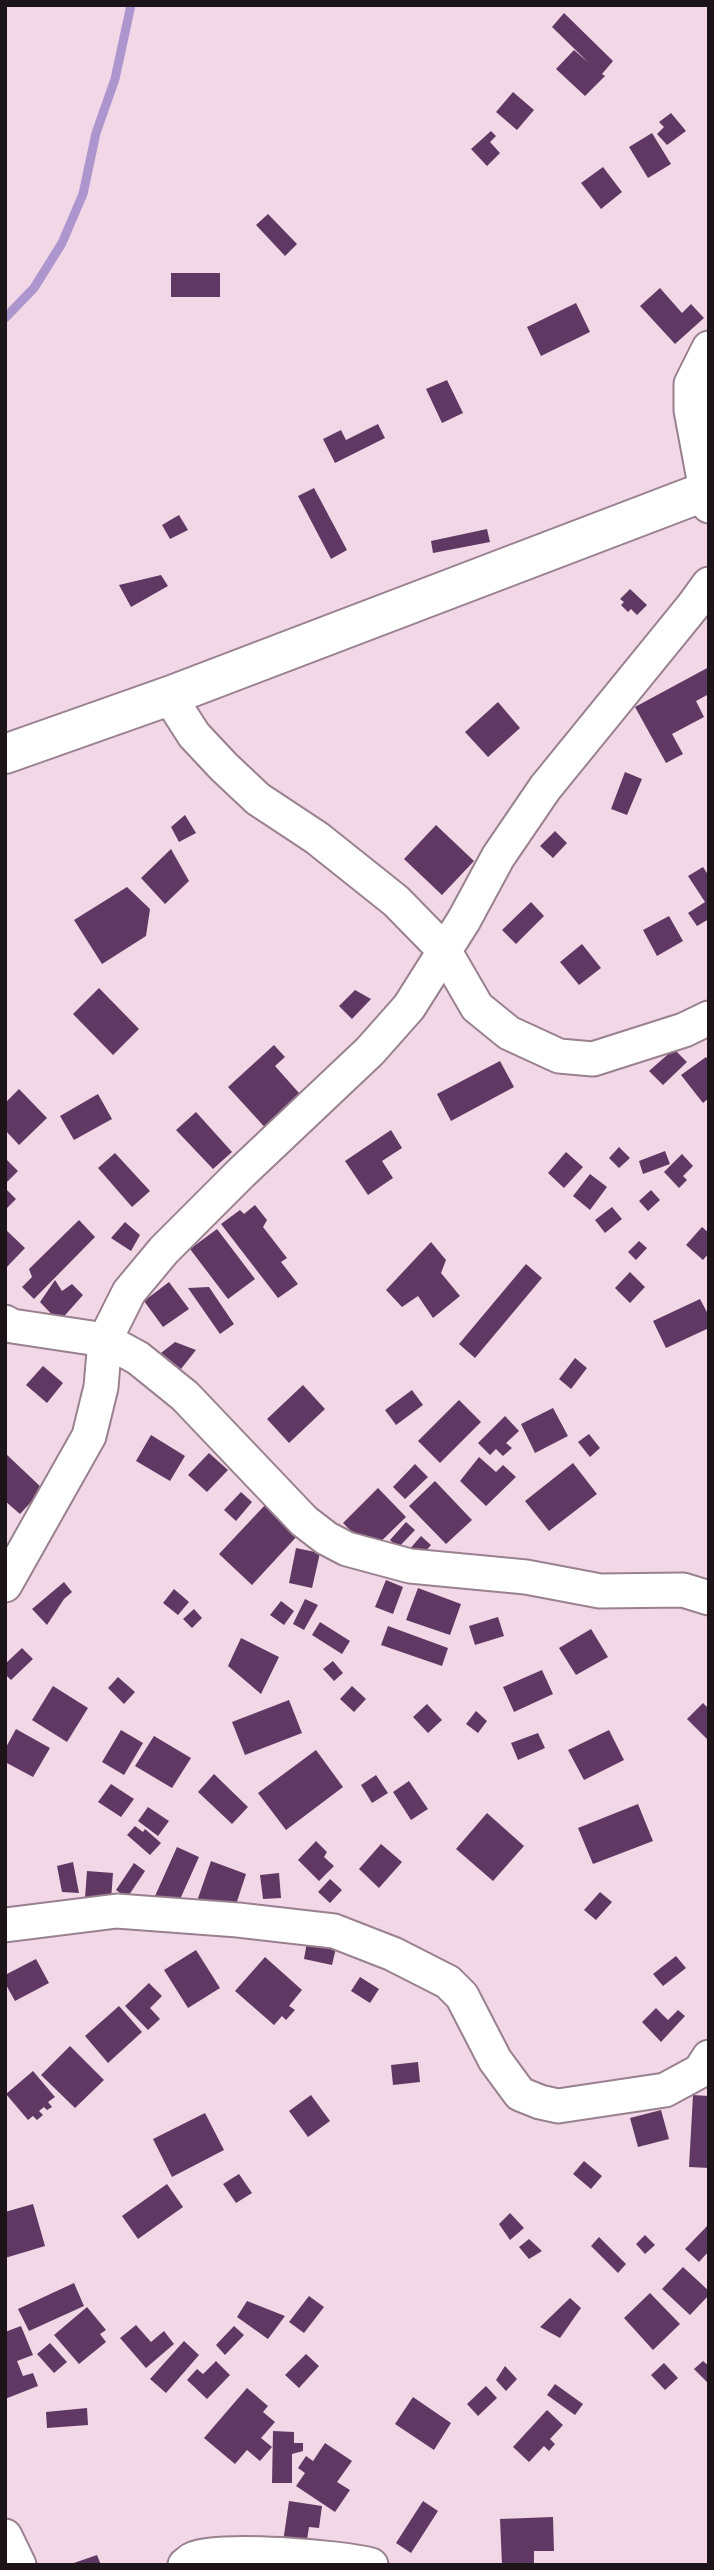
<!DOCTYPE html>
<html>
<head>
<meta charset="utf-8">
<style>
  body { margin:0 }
  #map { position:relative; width:714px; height:2570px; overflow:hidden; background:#f2d7e6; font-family:"Work Sans",sans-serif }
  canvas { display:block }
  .frame { position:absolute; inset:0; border:7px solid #1d1419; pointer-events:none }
</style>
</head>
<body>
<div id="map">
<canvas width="714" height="2570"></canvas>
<div class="frame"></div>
</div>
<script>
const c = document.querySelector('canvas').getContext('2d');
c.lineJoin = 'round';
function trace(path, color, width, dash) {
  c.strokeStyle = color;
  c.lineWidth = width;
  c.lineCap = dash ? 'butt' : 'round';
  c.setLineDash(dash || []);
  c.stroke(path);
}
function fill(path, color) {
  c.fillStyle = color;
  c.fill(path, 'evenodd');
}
const stream = new Path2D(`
  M5,318l29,-30 28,-45 21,-49 13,-61 19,-54 16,-74`);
const building = new Path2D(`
  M564,13l49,48 -11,13 3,2 -20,20 -29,-27 18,-19 15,13 -37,-36z
  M513,92l21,18 -17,20 -21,-18z
  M671,113l15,18 -19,14 -10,-11 7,-7 -5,-5z
  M491,131l5,5 -6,6 10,11 -13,13 -16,-17z
  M652,133l19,31 -23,14 -19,-31z
  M603,167l19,25 -21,17 -20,-26z
  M268,214l29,30 -12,12 -29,-31z
  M171,273h49v24h-49z
  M660,288l22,25 9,-9 13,14 -29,26 -35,-38z
  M576,303l14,29 -49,24 -14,-29z
  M447,380l16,33 -21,10 -16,-34z
  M378,424l7,14 -50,25 -12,-24 18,-9 5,10z
  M314,488l33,62 -16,9 -33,-63z
  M179,515l9,15 -18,9 -8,-14z
  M487,529l3,13 -57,11 -2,-12z
  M161,575l7,11 -37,21 -12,-22z
  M630,589l17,16 -10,10 -6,-6 -3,3 -7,-7 3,-3 -4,-3z
  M709,667v27l-13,7 8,16 -32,17 11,20 -17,9 -31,-56z
  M498,702l22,26 -32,29 -23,-25z
  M625,772l17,7 -15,36 -16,-6z
  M185,815l11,18 -17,9 -8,-15z
  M436,825l38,36 -32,34 -38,-36z
  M555,831l12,12 -14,15 -13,-12z
  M171,849l18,32 -24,23 -24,-26z
  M703,867l6,9v43l-12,7 -9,-13 17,-11 -17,-26z
  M127,887l23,22 -4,27 -44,28 -28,-44z
  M531,902l13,14 -28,28 -14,-14z
  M669,916l14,25 -26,15 -14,-26z
  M582,944l19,24 -22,17 -19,-23z
  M99,988l40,41 -26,26 -40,-41z
  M355,990l16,9 -19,20 -13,-13z
  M274,1045l11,12 -10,9 32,36 -36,32 -43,-47z
  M674,1049l13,13 -24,23 -14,-14z
  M706,1057l3,4v37l-6,5 -22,-28z
  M500,1061l14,26 -63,34 -14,-27z
  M19,1089l28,29 -28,27 -14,-15v-27z
  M98,1094l14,25 -38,21 -14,-24z
  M196,1112l36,40 -19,17 -37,-39z
  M391,1130l11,18 -20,13 11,17 -25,17 -23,-34z
  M619,1147l11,11 -11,10 -10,-10z
  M665,1151l5,13 -27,10 -4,-13z
  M566,1152l17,15 -19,21 -16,-15z
  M115,1153l35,38 -18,16 -34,-39z
  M682,1154l11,12 -10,10 4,4 -8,8 -15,-16z
  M5,1158l13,13 -13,13z
  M590,1174l17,13 -17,23 -17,-14z
  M5,1188l11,11 -9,9 -2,-2z
  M651,1190l9,10 -12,11 -9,-10z
  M255,1205l12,15 -4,7 24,31 -6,4 17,22 -20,14 -57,-74 19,-14 4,4z
  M612,1207l10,12 -17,14 -10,-13z
  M79,1220l16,17 -61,62 -12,-12 10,-10 -3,-8z
  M125,1222l15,13 -9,16 -20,-13z
  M702,1227l7,6v20l-6,7 -17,-15z
  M5,1229l20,19 -20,21z
  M217,1229l38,50 -27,20 -38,-50z
  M639,1241l8,7 -11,12 -8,-8z
  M431,1242l15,18 -5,13 19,23 -27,22 -15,-22 -16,11 -16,-17z
  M526,1264l16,14 -67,80 -16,-14z
  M630,1272l15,15 -15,16 -15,-15z
  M55,1280l7,11 10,-7 11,11 -24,27 -19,-20z
  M169,1282l20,27 -26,18 -19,-26z
  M209,1287l25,37 -14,10 -32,-46z
  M700,1299l9,17v12l-43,20 -13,-27z
  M175,1342l21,8 -15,19 -20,-16z
  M575,1358l12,10 -16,21 -12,-10z
  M43,1366l20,17 -16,20 -21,-18z
  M303,1385l22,24 -36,34 -22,-24z
  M412,1390l11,15 -27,20 -11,-15z
  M459,1400l22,22 -41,41 -22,-22z
  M553,1408l15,28 -33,17 -14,-29z
  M505,1416l14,15 -13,12 6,5 -9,8 -7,-7 -6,6 -12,-12z
  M589,1434l11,14 -10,9 -12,-15z
  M151,1435l34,21 -15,25 -34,-20z
  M5,1453l38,36 -23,25 -15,-13z
  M209,1453l19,17 -21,22 -19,-17z
  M479,1457l17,15 7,-7 13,12 -30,29 -26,-25z
  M573,1463l24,31 -48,37 -24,-30z
  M415,1464l13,13 -23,22 -12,-12z
  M435,1481l37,39 -26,24 -37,-38z
  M378,1488l28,29 -35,34 -28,-28z
  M241,1492l11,10 -16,19 -12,-11z
  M266,1504l33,30 -47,51 -33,-31z
  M406,1522l9,8 -17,18 -8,-8z
  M421,1536l10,9 -13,15 -10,-9z
  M296,1548l24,5 -8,35 -23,-5z
  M386,1580l17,7 -10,27 -18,-7z
  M64,1582l8,10 -8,7 -17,26 -15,-16z
  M418,1588l43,16 -11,31 -44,-15z
  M174,1589l15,13 -11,13 -15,-12z
  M305,1599l13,6 -14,25 -11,-6z
  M281,1601l13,10 -10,14 -14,-10z
  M194,1609l8,9 -10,10 -9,-9z
  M498,1617l6,19 -29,9 -6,-19z
  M320,1622l30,19 -8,13 -30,-19z
  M388,1626l60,22 -6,18 -61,-21z
  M591,1629l17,28 -32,18 -17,-27z
  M241,1638l38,19 -18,37 -33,-28z
  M22,1648l11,11 -22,21 -6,-6v-10z
  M333,1661l10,12 -9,8 -11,-12z
  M542,1670l11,24 -39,18 -11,-25z
  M118,1677l17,15 -11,12 -16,-16z
  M53,1686l35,22 -21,34 -35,-22z
  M352,1686l14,13 -12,13 -14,-13z
  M289,1700l13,33 -57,22 -13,-33z
  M703,1703l6,6v32l-22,-22z
  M427,1704l15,16 -14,13 -15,-16z
  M476,1711l11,10 -9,12 -12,-9z
  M16,1729l34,19 -17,29 -28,-15v-13z
  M121,1730l22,13 -19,32 -22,-13z
  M609,1730l15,30 -40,20 -16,-30z
  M538,1733l7,15 -27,12 -7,-17z
  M154,1736l37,22 -19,30 -37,-22z
  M316,1750l27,37 -57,43 -28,-37z
  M214,1774l34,33 -16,17 -34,-32z
  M376,1775l12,18 -16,10 -11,-18z
  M409,1781l19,28 -17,11 -18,-28z
  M111,1784l23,15 -13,18 -23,-15z
  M638,1804l15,37 -60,23 -15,-36z
  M148,1807l21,14 -11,15 -20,-15z
  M487,1813l37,33 -31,35 -37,-32z
  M135,1826l8,6 2,-3 16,14 -11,12 -23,-20z
  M316,1841l11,11 -3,5 10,9 -15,15 -21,-21z
  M381,1844l21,18 -23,26 -20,-19z
  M177,1847l22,10 -22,49 -22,-10z
  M211,1861l35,13 -13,40 -36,-13z
  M73,1862l6,31 -17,-1 -5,-26z
  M134,1863l11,8 -18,27 -11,-8z
  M87,1871l26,2 -2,27 -26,-2z
  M279,1873l2,25 -18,1 -3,-24z
  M330,1879l12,11 -12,13 -12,-11z
  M600,1892l12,10 -16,18 -12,-10z
  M307,1942l29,6 -4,17 -28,-6z
  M196,1950l24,38 -32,20 -24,-38z
  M676,1956l10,12 -23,18 -10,-12z
  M265,1957l37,33 -13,16 6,4 -9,10 -4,-4 -8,9 -39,-34z
  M36,1959l13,24 -34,18 -10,-18v-8z
  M360,1977l19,12 -9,14 -19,-12z
  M149,1983l13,13 -12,12 10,11 -12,11 -23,-24z
  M119,2006l23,26 -34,31 -23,-27z
  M656,2008l12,12 10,-10 7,6 -24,26 -19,-20z
  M70,2046l34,34 -29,28 -34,-33z
  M418,2062l2,20 -27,3 -2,-20z
  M33,2071l22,26 -7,5 4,5 -5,3 -3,-3 -5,4 4,4 -6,5 -4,-4 -5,4 -22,-26z
  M311,2095l19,26 -22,16 -19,-26z
  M693,2095l16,1v72l-20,-1z
  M661,2110l8,29 -31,8 -8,-29z
  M205,2113l19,37 -52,27 -19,-38z
  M584,2161l18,15 -11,13 -18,-15z
  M239,2174l13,19 -16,10 -13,-19z
  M167,2184l16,23 -45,32 -16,-23z
  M33,2204l12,42 -40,12v-46z
  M510,2213l14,15 -14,12 -11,-16z
  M709,2224v27l-10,11 -14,-13z
  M645,2235l10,10 -10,9 -9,-10z
  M599,2237l27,27 -8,9 -27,-27z
  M529,2239l13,12 -13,8 -10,-12z
  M683,2267l26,24v4l-19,20 -28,-26z
  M74,2283l10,23 -55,25 -11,-22z
  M650,2293l30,31 -27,26 -29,-32z
  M309,2296l15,11 -20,26 -15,-11z
  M570,2298l11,10 -21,30 -20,-11z
  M247,2301l38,15 -17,23 -31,-22z
  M87,2307l19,23 -6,4 6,8 -27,22 -25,-29z
  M136,2325l15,17 13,-11 10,13 -28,24 -26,-30z
  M21,2326l12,29 -16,6 6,15 10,-3 5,13 -33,13v-67z
  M234,2326l10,9 -19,20 -9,-10z
  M184,2341l15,14 -33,38 -16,-14z
  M50,2343l17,19 -13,11 -17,-19z
  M306,2354l13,12 -20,22 -14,-13z
  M216,2361l14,14 -23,24 -20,-19 10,-11 6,5z
  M703,2361l6,5v18l-15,-15z
  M664,2363l14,15 -13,12 -14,-15z
  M505,2366l12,13 -11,12 -10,-11z
  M555,2384l28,20 -8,11 -28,-20z
  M486,2386l11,12 -19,18 -11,-12z
  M247,2388l21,18 -5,6 12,10 -14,16 11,9 -12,14 -13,-11 -12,14 -31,-26z
  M413,2397l38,26 -17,27 -39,-26z
  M87,2408l1,17 -41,3 -1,-16z
  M547,2410l16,15 -13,14 5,5 -6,7 -5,-5 -15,16 -16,-15z
  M273,2431l21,1v11h9v8l-11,3v29h-20z
  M325,2443l27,18 -15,21 13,8 -15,22 -39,-26 9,-13 -7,-5 8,-12 7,5z
  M289,2501l33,5 -3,22 -10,-1 -3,19 -23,-4z
  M423,2501l15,10 -27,42 -15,-10z
  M553,2517l1,34h-20v14h-32l-2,-46z
  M97,2555l4,10h-30v-1z`);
const minor = new Path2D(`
  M709,348l-18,36v26l18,96
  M169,696l25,39 30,32 34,32 59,39 79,63 48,49 33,57 32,26 50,23 34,3 91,-29 25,-12
  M5,1322l7,4 93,14 33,18 47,38 119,125 22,17 21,11 63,17 116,11 74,14 83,-1 26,8
  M5,1585l84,-149 12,-49 4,-47 24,-48 35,-42 77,-77 129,-122 39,-44 55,-87 34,-63 47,-69 148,-182 16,-22
  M5,1925l112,-14 121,9 96,11 59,23 55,28 14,14 33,64 25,34 20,8 18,4 107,-16 35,-19 9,-14
  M5,2536l14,29
  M185,2565c3,-2 5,-5 8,-6 26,-12 149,-2 178,6`);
const secondary = new Path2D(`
  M5,754l164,-58 540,-206`);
trace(stream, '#ad96ce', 9);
fill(building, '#5f3963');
trace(minor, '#99818f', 37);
trace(secondary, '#99818f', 42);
trace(minor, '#fff', 33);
trace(secondary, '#fff', 38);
</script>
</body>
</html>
